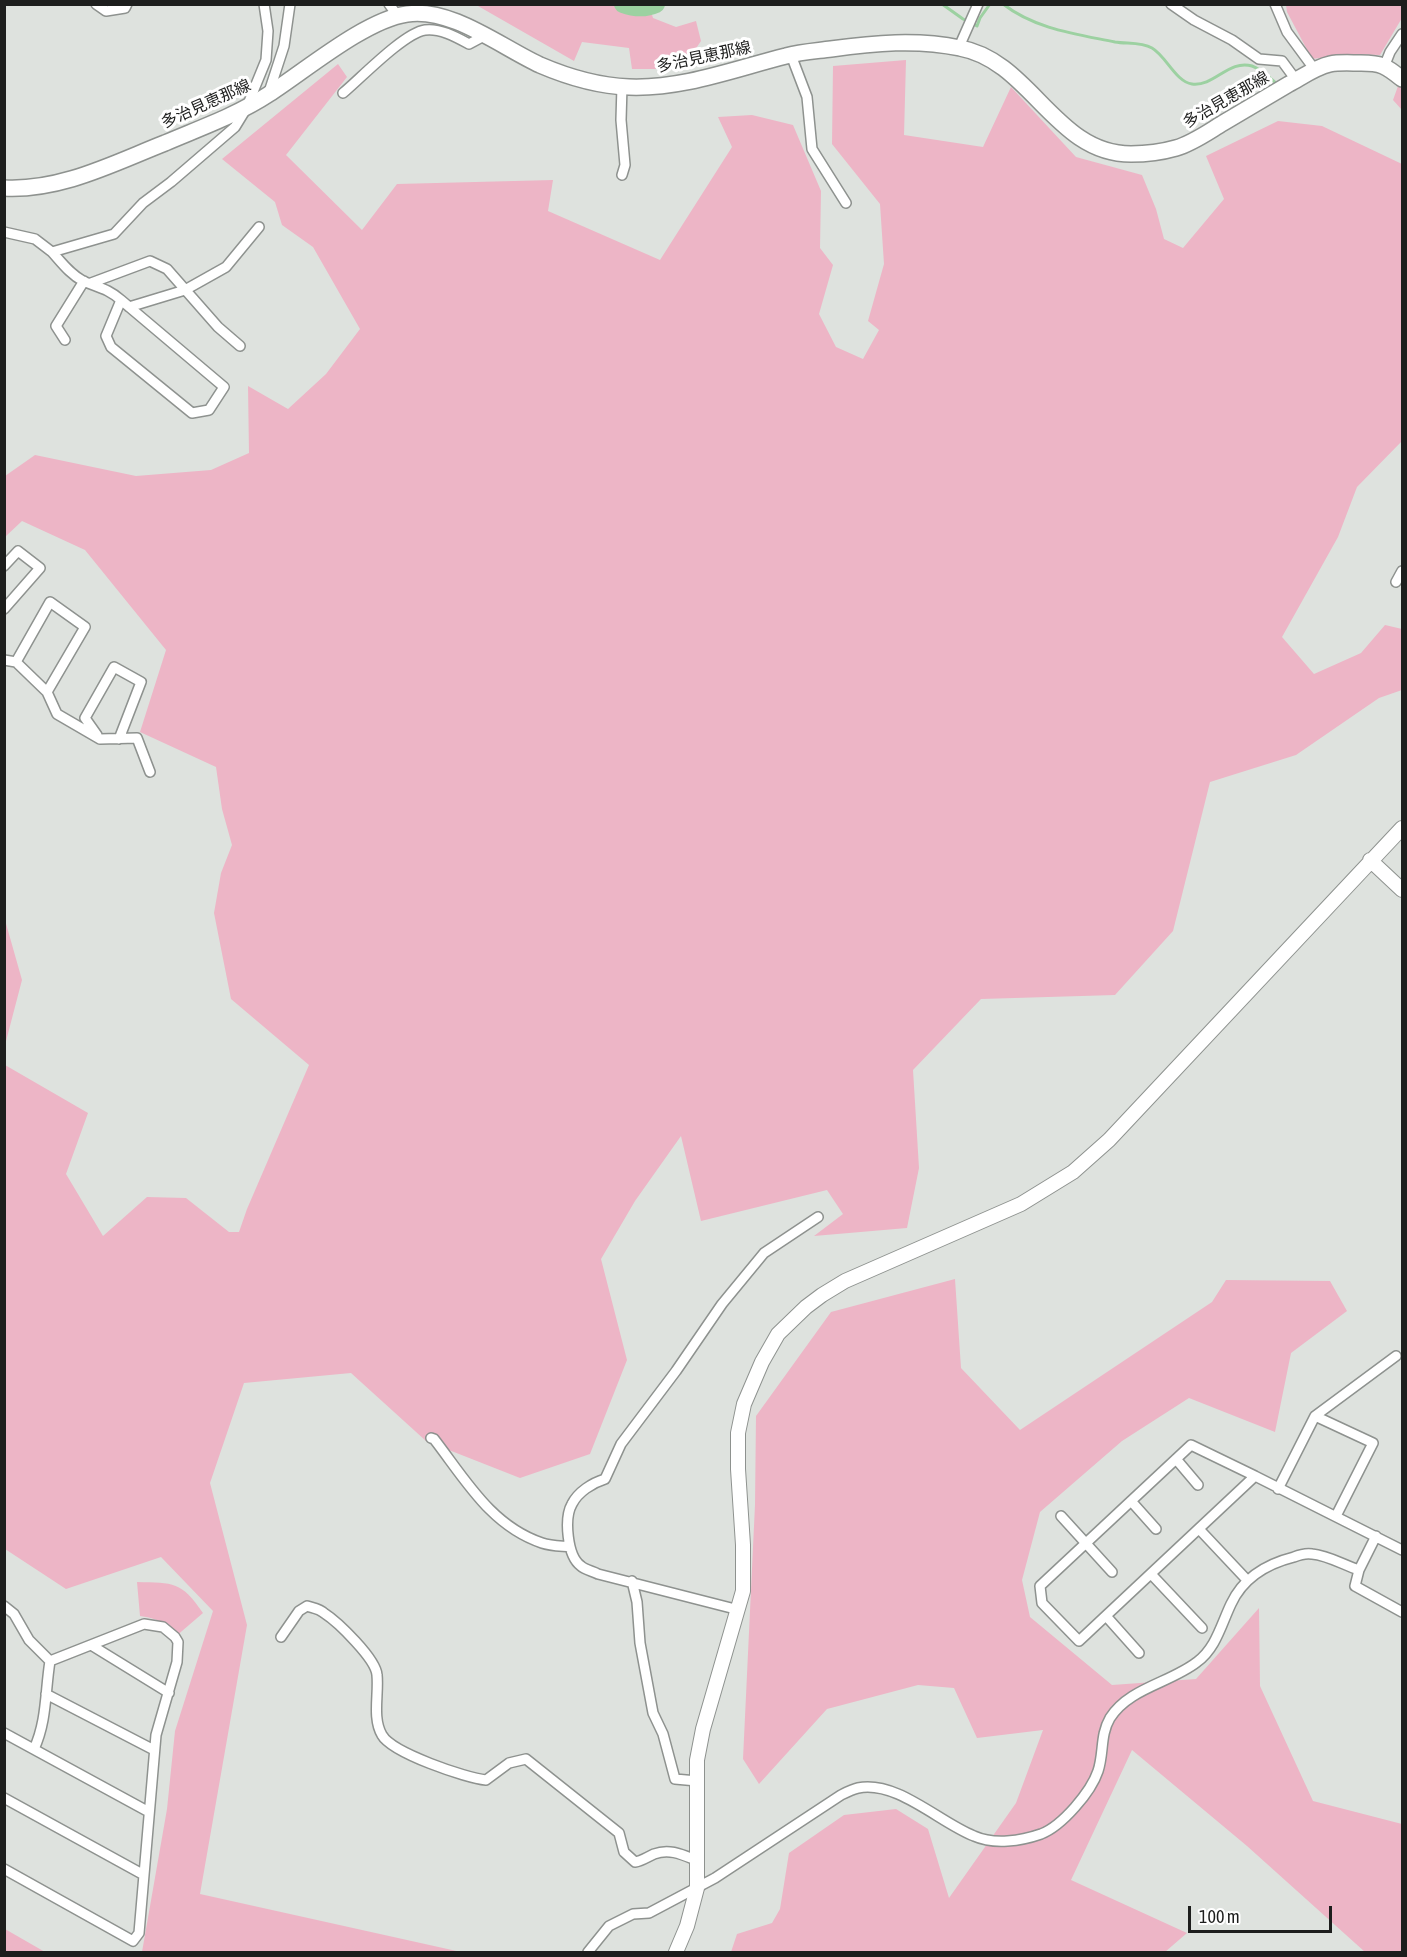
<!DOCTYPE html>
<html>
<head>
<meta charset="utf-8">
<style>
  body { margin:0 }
  #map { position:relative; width:1407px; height:1957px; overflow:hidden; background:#dee2de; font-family:"Asap Condensed",sans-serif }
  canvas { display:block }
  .frame { position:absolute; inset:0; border:6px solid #1d1e1d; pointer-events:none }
  .scale { position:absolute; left:1188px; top:1906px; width:144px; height:27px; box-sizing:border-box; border:3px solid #1d1e1d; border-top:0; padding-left:8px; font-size:18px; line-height:21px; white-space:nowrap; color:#1d1e1d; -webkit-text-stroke:4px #fff; paint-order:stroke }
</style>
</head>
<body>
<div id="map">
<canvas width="1407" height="1957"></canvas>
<div class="frame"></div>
<div class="scale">100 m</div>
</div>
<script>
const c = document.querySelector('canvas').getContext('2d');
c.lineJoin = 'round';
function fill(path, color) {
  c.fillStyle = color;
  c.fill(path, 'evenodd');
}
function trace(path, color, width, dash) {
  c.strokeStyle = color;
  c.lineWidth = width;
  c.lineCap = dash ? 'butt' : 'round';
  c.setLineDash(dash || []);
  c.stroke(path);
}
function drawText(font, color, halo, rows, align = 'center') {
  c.font = font + ' "Asap Condensed","Noto Sans JP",sans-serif';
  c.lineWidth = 6;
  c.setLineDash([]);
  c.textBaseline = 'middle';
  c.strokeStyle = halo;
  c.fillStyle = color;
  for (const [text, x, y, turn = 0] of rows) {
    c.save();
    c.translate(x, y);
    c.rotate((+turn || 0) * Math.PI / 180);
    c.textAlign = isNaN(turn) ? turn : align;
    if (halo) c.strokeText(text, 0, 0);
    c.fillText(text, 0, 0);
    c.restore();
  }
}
const green = new Path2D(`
  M470,5h179l4,13 23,9 20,-6 5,20 -17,25 -23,3h-29l-3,-21 -47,-6 -8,19 -96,-55z
  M1286,5h116v13l-22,37 -28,-1 -40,5 -25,-47z
  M906,60l-2,75 79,12 28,-60 65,70 66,18 14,34 8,30 19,9 41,-49 -18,-43 72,-35 44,5 80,38v277l-45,46 -19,50 -56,100 32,37 47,-21 24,-28 17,4v61l-23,8 -83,57 -86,27 -37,149 -58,64 -134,4 -68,71 6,98 -12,60 -93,8 29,-22 -16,-24 -126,31 -20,-85 -46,65 -34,58 26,101 -37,94 -70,24 -94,-37 -75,-68 -107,10 -34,100 37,142 -47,269 261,58h-319l25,-143 8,-78 38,-120 -52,-54 -95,32 -61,-40v-484l83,48 -22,61 37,62 44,-39 39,1 43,34h10l8,-23 62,-144 -78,-66 -17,-86 7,-40 11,-28 -10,-36 -6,-42 -76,-35 26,-82 -81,-100 -63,-29 -17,16v-61l30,-21 101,21 75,-6 38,-17 -1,-67 40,23 38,-35 34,-45 -47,-82 -31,-22 -7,-23 -53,-43 116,-95 9,13 -61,78 76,75 35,-46 156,-4 -5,31 112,49 72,-113 -14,-30 34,-2 41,10 28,66 -1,57 13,17 -14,49 17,33 27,12 16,-29 -11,-9 16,-57 -4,-60 -48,-60 1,-78z
  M1402,75v35l-9,-10z
  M5,920l17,60 -17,65z
  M955,1279l6,89 59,62 192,-128 14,-22 104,1 17,30 -56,42 -16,79 -86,-34 -67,43 -82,71 -18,68 8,37 82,68 84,-6 63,-71 1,78 53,115 89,23v128h-37l-118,-106 -115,-96 -61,130 116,53 -22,19h-434l6,-18 35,-11 8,-14 9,-56 55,-38 52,-6 32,20 21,69 67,-95 27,-73 -66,8 -23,-50 -36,-3 -91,24 -68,75 -16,-25 12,-254 1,-89 75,-104z
  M137,1582c37,1 44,-1 66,31l-28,24c-9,-14 -18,-19 -35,-21z
  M5,1929l40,23h-40z`);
const stream = new Path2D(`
  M942,4l21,15 14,7 3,-8 10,-14
  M1003,4c32,25 73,30 112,38 12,2 26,0 37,6 14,8 24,34 40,36 22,3 37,-25 60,-18 9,3 19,13 26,19`);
const river = new Path2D(`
  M623,4c11,4 22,5 33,0`);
const street = new Path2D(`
  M96,4l10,7 19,-3 2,-4
  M389,4l8,11
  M1171,4l23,16 38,20 27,19 23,2 14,19
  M1275,4l12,28 28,38
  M959,47l19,-43
  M791,55l16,42 5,52 34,54
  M1384,67l6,-15 12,-18
  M622,86l-1,34 4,45 -3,10
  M269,92l15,-46 6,-42
  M343,93c18,-15 61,-60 82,-63 15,-2 31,7 44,14l15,-8
  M4,232l31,7 17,13
  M91,283l59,-22 17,8 51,58 22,19
  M121,300l-15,36 5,11 81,66 17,-3 15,-23 -103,-87c-14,-12 -22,-12 -38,-19 -13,-7 -21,-18 -31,-29l62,-18 29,-31 28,-21 64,-55 11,-18 20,-49 2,-29 -4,-27
  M129,307l56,-17 41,-23 33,-40
  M65,340l-9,-14 28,-45
  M4,566l14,-15 22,17 -36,41
  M1396,582l6,-11
  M4,660l12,2 31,30 10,22 43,25 37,-1 13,34
  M16,662l34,-60 35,25 -38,65
  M97,735l-12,-17 29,-51 27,15 -22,57
  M1315,1416l58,27 -37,73
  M431,1438l3,1c31,40 57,87 108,104 9,3 19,3 28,4
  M1176,1459l22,26
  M1255,1476l-64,-31 -151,141 2,17 37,38 176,-165 147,74
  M1278,1489l37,-73 81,-60
  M1131,1501l25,28
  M1061,1516l51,56
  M1199,1529l48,51
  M1359,1570l-4,16 47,26
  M1151,1574l51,54
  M632,1581l5,21 3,41 13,70 10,21 12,45 22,2
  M4,1606l10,8 15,26 21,21c-5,31 -3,60 -16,88
  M739,1610l-141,-36c-5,-3 -13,-4 -17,-8 -14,-10 -17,-48 -9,-62 6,-12 20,-21 33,-25l16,-35 55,-73 46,-67 42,-51 54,-36
  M1106,1616l33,37
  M281,1637l18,-26 8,-5c6,2 13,3 17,7 14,9 52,46 53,62 2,19 -5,43 5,60 10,18 84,43 104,45l23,-17 17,-4 93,74 5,19 11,10c7,-1 12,-5 19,-8 16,-6 29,1 44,7
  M91,1645l78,48
  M46,1694l108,56
  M4,1733l145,79
  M4,1798l140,77
  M4,1869l129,72 6,-8 17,-198 21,-73 1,-20 -3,-5 -12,-10 -19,-3 -94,37
  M588,1952l21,-26 24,-12 16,-1 66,-35 126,-83c6,-3 12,-6 17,-7 39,-8 82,35 116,48 20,9 47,5 67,-2 21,-8 50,-42 57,-63 6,-18 2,-36 12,-53 19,-30 60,-35 87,-56 19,-14 24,-37 34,-58 12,-26 35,-40 63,-47 5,-2 12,-4 18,-3 15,1 32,11 47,16l17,-34`);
const secondary = new Path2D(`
  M1370,860l32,30
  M676,1952l11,-26 10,-38v-128l6,-31 40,-138v-46l-5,-76v-36l6,-29 18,-42 16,-28 28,-27 16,-12 23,-14 176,-77 52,-32 36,-32 293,-312`);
const primary = new Path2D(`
  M4,188c57,3 110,-25 161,-45 35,-15 72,-28 104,-49 36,-23 96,-74 138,-80 44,-7 94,33 133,51 28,12 58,21 89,22 54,2 105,-18 157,-31 14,-4 30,-5 45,-7 43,-6 86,-10 129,-1 71,13 95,106 171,106 14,0 31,-2 45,-6 17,-5 32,-16 47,-25 22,-13 44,-26 66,-39 13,-7 27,-17 41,-20 9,-2 21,-1 31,-1 7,0 15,0 22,3 7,3 14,9 19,13`);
const streetNames = [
  ["多治見恵那線",704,57,-12],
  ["多治見恵那線",1226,100,-30],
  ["多治見恵那線",206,104,-24]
];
fill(green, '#edb5c6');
trace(stream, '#9cd1a1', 3);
trace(river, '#9cd1a1', 18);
trace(street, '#8e928f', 12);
trace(secondary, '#8e928f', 16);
trace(primary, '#8e928f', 18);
trace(street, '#fff', 9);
trace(secondary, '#fff', 14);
trace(primary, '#fff', 15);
drawText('16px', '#1d1e1d', '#fff', streetNames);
</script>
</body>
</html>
